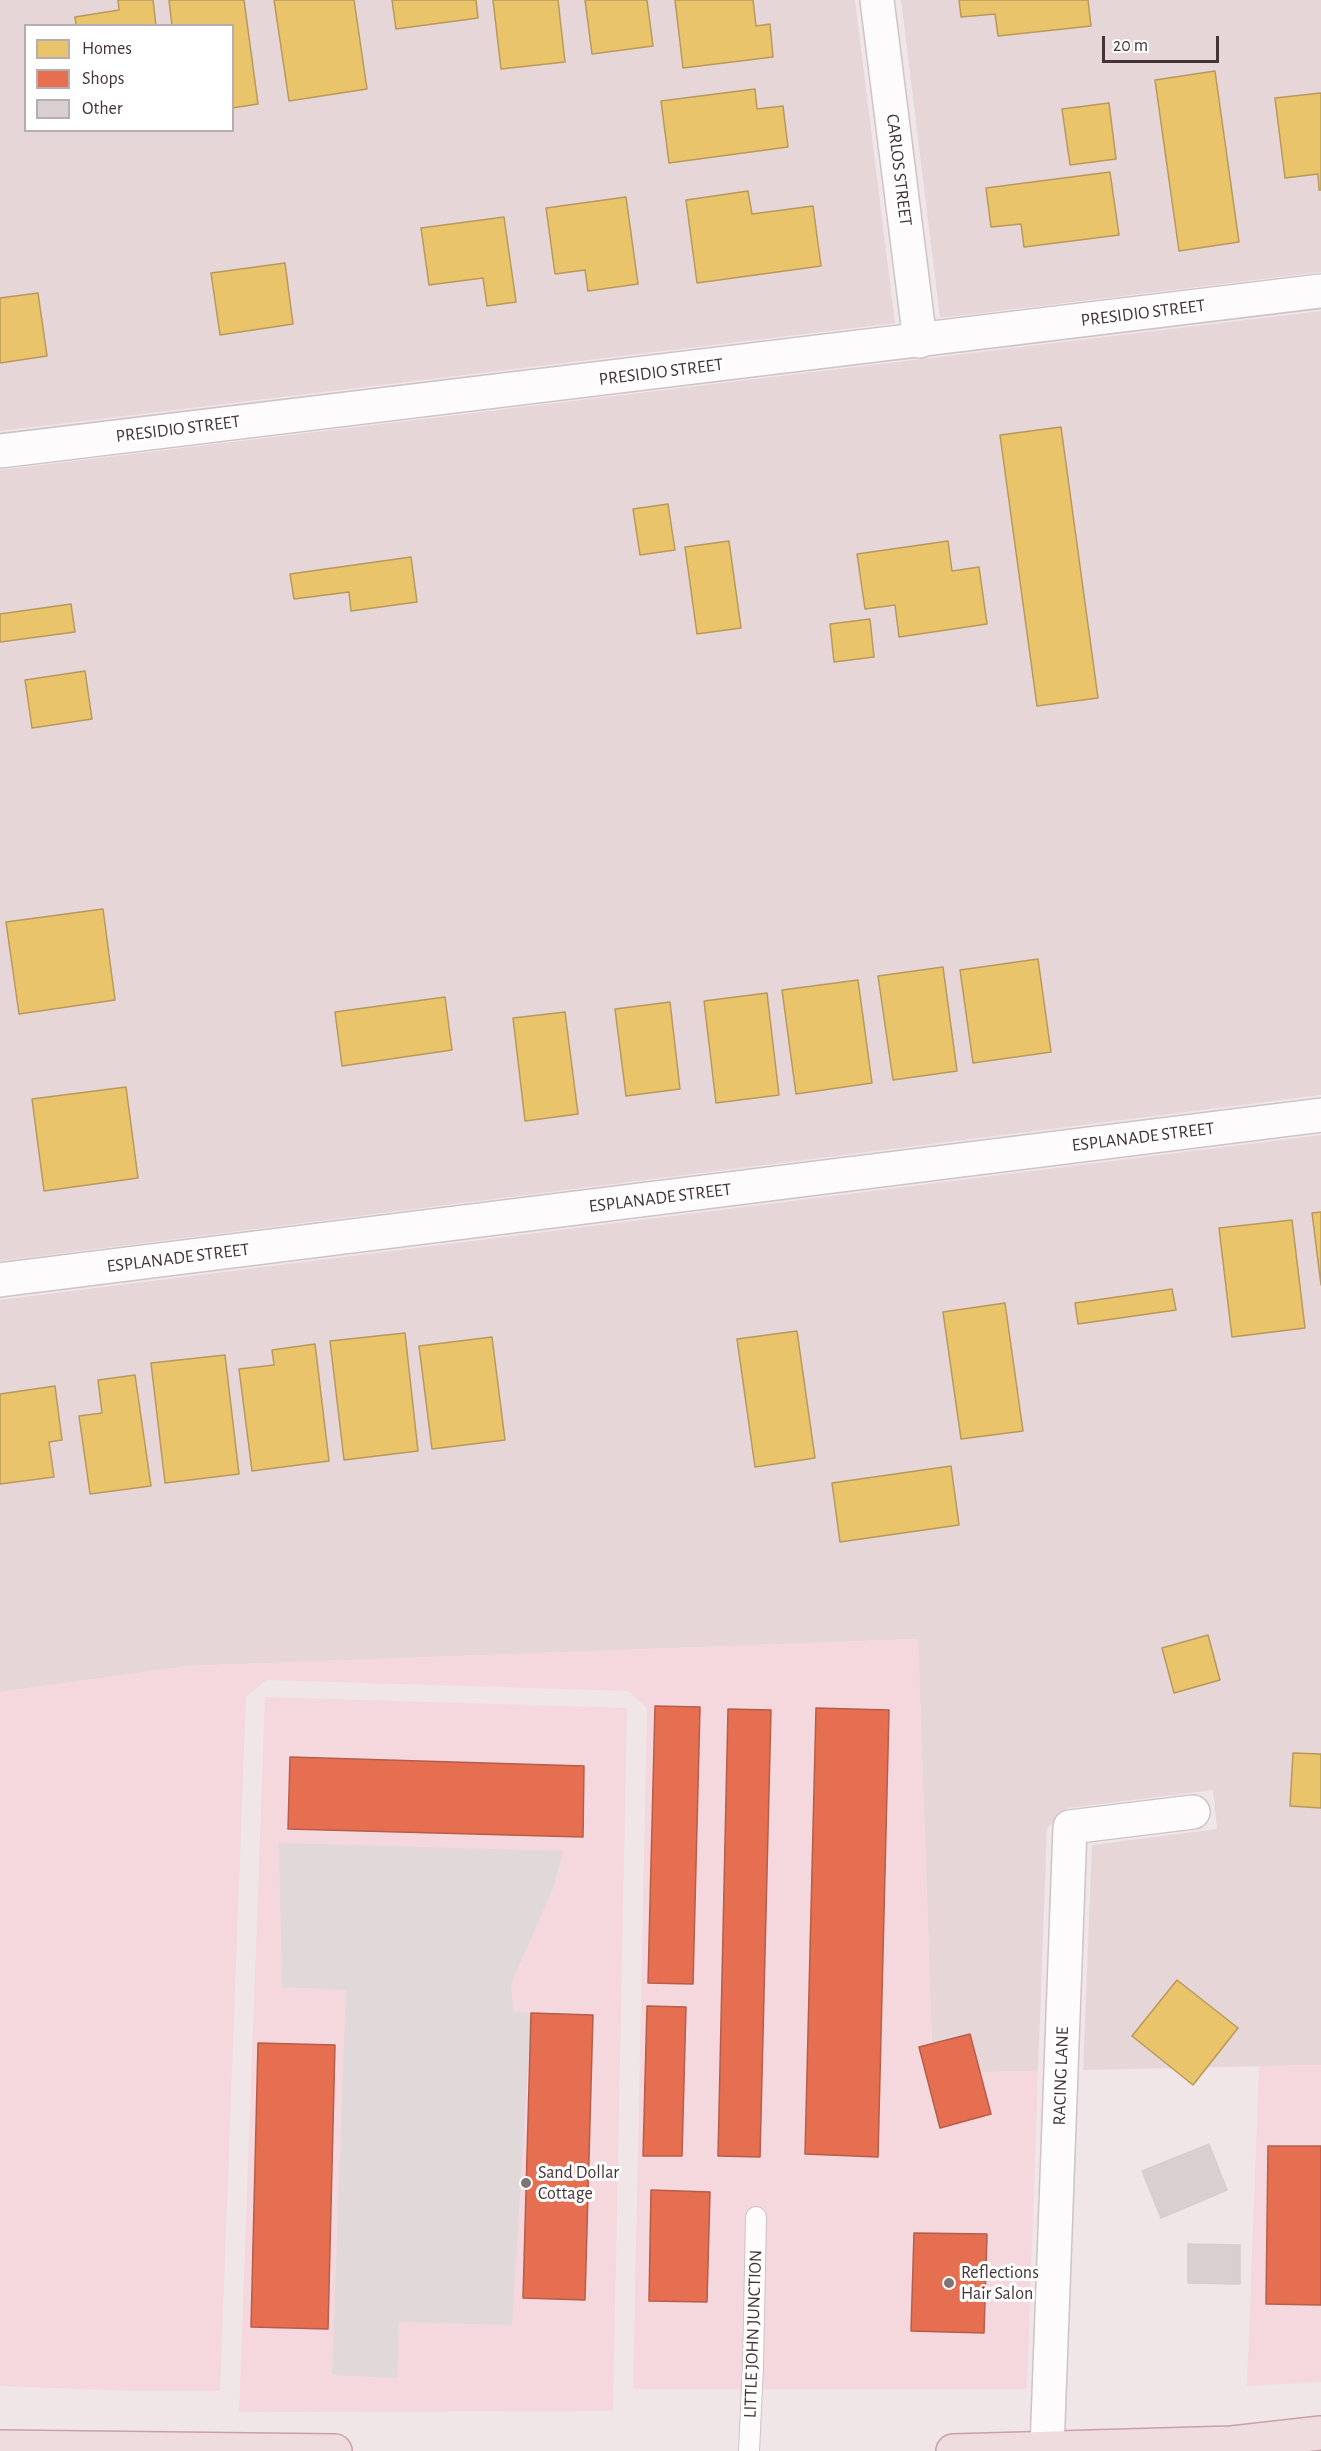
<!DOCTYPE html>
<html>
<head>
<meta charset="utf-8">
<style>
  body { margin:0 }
  #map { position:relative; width:1321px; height:2451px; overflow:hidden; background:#f0e6e8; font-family:"Alegreya Sans",sans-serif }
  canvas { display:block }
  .legend { position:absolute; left:24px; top:24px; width:210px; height:108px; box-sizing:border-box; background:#fff; border:2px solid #b5adaf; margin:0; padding:8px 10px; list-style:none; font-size:18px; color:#453337 }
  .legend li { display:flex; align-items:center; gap:12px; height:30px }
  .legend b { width:30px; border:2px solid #b5adaf }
  .scale { position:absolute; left:1102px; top:36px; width:117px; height:27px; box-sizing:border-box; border:3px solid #453337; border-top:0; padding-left:8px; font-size:18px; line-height:21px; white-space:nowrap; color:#453337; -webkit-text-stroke:4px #fff; paint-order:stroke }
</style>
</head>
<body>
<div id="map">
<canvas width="1321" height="2451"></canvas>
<ul class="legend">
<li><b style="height:16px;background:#e9c46a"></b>Homes</li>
<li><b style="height:16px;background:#e76f51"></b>Shops</li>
<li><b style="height:16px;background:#d9cfd1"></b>Other</li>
</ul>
<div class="scale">20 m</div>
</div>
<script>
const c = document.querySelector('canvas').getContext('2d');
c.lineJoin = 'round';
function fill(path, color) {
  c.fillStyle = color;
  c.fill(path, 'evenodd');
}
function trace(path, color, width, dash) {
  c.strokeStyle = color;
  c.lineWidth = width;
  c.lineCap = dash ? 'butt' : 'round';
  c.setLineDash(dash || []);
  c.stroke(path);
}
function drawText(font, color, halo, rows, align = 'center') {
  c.font = font + ' "Alegreya Sans",sans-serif';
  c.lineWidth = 6;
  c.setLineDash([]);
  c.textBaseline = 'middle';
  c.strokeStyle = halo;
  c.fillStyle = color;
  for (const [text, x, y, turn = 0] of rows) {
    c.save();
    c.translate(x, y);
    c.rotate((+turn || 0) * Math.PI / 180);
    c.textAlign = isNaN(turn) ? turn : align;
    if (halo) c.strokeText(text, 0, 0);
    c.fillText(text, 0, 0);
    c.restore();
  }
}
const residential = new Path2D(`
  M0,0h855l40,323 -895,108zM26,26h206v104h-206z
  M901,0h420v272l-381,46z
  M1321,311v784l-1321,166v-791z
  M1321,1135v930l-238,5 9,-225 125,-16 -4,-39 -145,18 -21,20 -9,243 -105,2 -15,-434 -730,27 -188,26v-392z`);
const commercial = new Path2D(`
  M918,1639l15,434 105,-2 -11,318h-394l14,-681 -19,-17 -362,-11 -20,17 -26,694h-87l-133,-5v-694l188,-26z
  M265,1697l362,11 -14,703 -374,1z
  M1321,2065v317l-74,4 12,-320z`);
const parking = new Path2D(`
  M279,1843l284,8 -9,35 -43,98 2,27 18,2 -19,312 -113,-3 -2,56 -65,-3 14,-385 -64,-3z`);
const homes = new Path2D(`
  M118,0h35l3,26h-80l-1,-9 44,-7z
  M169,0h75l14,104 -26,4v-82h-60z
  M274,0h80l13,89 -78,12z
  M392,0h84l2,18 -82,11z
  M493,0h65l7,62 -64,7z
  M585,0h62l6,46 -61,8z
  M675,0h78l3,26 14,-2 3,33 -90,11z
  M959,0h129l3,26 -93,10 -3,-22 -34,3z
  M1215,71l24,171 -60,9 -24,-171z
  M755,89l2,20 26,-3 5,41 -119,16 -8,-62z
  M1321,93v97h-2l-1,-16 -33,4 -10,-80z
  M1109,103l7,56 -46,6 -8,-56z
  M1110,172l9,63 -95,12 -3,-23 -30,3 -5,-39z
  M748,191l4,23 61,-8 8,60 -124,17 -11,-83z
  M626,197l12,87 -50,7 -3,-21 -30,4 -9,-66z
  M504,217l12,85 -29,4 -4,-28 -54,7 -8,-57z
  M285,263l8,61 -73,11 -9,-62z
  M38,293l9,63 -47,7v-65z
  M1061,427l37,271 -61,8 -37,-271z
  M668,504l7,46 -35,5 -7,-46z
  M729,541l12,87 -44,6 -12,-87z
  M948,541l4,30 27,-4 8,57 -88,13 -4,-32 -30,4 -8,-55z
  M411,557l6,45 -66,9 -2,-19 -55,7 -4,-25z
  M71,604l4,28 -75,10v-28z
  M870,619l4,38 -40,5 -4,-38z
  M85,671l7,48 -60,9 -7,-48z
  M103,909l12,91 -96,14 -13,-92z
  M1038,959l13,93 -78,11 -13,-93z
  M943,967l14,104 -64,9 -15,-104z
  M858,980l14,103 -76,11 -14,-104z
  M767,993l12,102 -63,8 -12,-102z
  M445,997l7,53 -110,16 -7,-54z
  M670,1002l10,87 -54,7 -11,-87z
  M565,1012l13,102 -53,7 -12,-103z
  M126,1087l12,91 -94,13 -12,-92z
  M1321,1212v73l-9,-72z
  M1292,1220l13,108 -73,9 -13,-109z
  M1172,1289l4,21 -98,14 -3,-21z
  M1005,1303l18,128 -62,8 -18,-127z
  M797,1331l18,127 -60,9 -18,-128z
  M405,1333l13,118 -74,9 -14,-119z
  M492,1337l13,103 -73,9 -13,-103z
  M315,1344l14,117 -77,10 -13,-102 35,-4 -2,-15z
  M225,1355l14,119 -74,9 -14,-120z
  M135,1375l16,111 -61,8 -11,-78 23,-3 -4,-33z
  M55,1386l7,54 -13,2 5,35 -54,7v-90z
  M951,1466l8,59 -119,17 -8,-59z
  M1208,1635l12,45 -46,13 -12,-45z
  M1293,1753l28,1v54l-31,-2z
  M1177,1980l61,48 -45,57 -61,-49z`);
const shops = new Path2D(`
  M655,1706l45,1 -7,277 -45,-1z
  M816,1708l73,2 -11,447 -73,-3z
  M728,1709l43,1 -11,447 -42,-1z
  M290,1757l294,9 -1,71 -295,-8z
  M647,2006l39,1 -4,149h-39z
  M531,2013l62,2 -8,285 -62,-2z
  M970,2034l21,80 -51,14 -21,-81z
  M258,2043l77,2 -7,284 -77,-2z
  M1268,2146h53v159l-55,-1z
  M651,2190l59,2 -3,110 -58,-1z
  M914,2233l73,1 -3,99 -73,-2z`);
const building = new Path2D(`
  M1209,2144l18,46 -66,28 -19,-47z
  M1188,2244l52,1v39l-52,-1z`);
const service = new Path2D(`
  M749,2451l4,-84 3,-150`);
const minor = new Path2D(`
  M877,0l43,341
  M0,451l1321,-160
  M0,1280l1321,-165
  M1047,2449l23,-622 123,-15`);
const trunk = new Path2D(`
  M0,2447l335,4
  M953,2451l279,-8 89,-10`);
const markers = [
  [526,2183,6,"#817275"],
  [949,2283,6,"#817275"]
];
const streetNames = [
  ["CARLOS STREET",899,170,83],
  ["PRESIDIO STREET",1143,313,-7],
  ["PRESIDIO STREET",661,372,-7],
  ["PRESIDIO STREET",178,429,-7],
  ["ESPLANADE STREET",1143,1137,-7],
  ["ESPLANADE STREET",660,1198,-7],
  ["ESPLANADE STREET",178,1258,-7],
  ["RACING LANE",1061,2076,-88],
  ["LITTLE JOHN JUNCTION",753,2334,-88]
];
const poiNames = [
  ["Sand Dollar",538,2173],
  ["Cottage",538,2194],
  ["Reflections",961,2273],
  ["Hair Salon",961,2294]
];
fill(residential, '#e6d6d8');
fill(commercial, '#f4d8de');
fill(parking, '#e1d8d9');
fill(homes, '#e9c46a');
trace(homes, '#b8985b', 1.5);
fill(shops, '#e76f51');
trace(shops, '#b65d49', 1.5);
fill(building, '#d9cfd1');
trace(building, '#d8ccce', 1.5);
trace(service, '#cec3c6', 22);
trace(minor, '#cec3c6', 36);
trace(trunk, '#c9a0a8', 36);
trace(service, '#fdfbfc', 20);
trace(minor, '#fdfbfc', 33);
trace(trunk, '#eedcdf', 33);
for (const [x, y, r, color] of markers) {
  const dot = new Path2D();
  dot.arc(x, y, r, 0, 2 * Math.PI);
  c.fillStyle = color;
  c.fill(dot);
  trace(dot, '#fff', 2);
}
drawText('18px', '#453337', '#fff', streetNames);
drawText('18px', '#453337', '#fff', poiNames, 'left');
</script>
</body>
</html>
